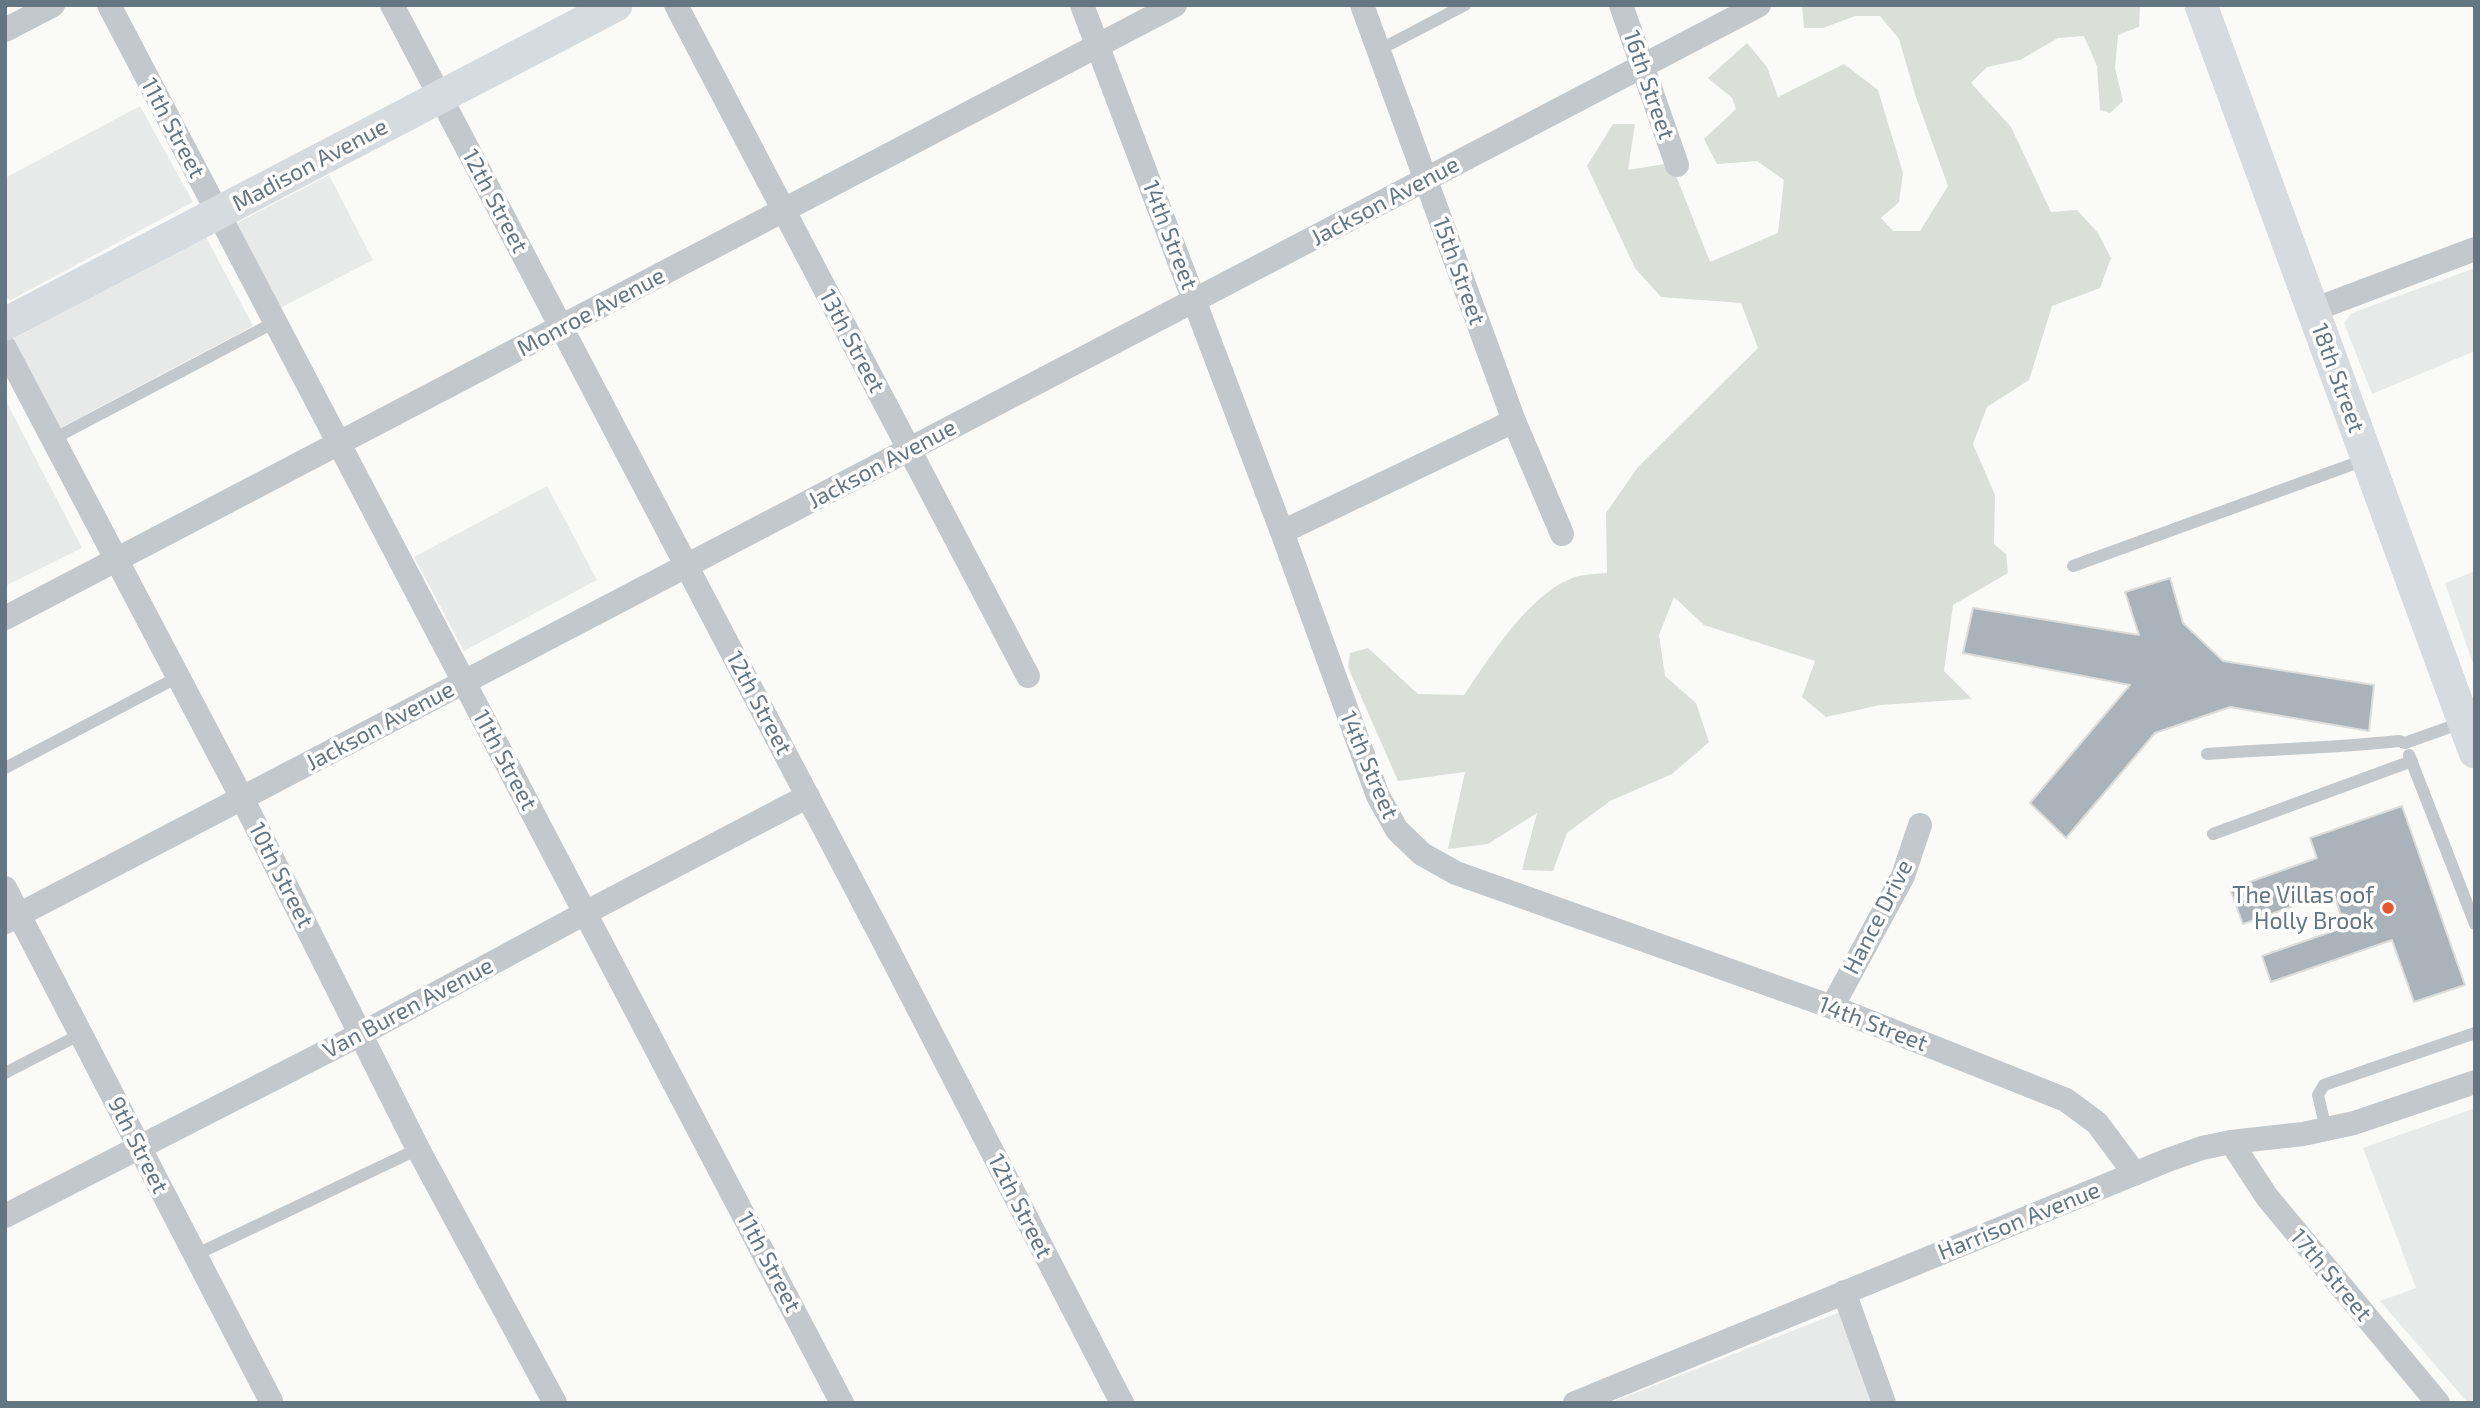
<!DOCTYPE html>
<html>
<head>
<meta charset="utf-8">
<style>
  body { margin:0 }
  #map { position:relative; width:2480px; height:1408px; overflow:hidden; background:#fafaf8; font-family:"Exo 2",sans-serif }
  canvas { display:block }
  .frame { position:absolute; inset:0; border:7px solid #657683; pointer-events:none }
</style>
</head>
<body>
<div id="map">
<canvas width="2480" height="1408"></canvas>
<div class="frame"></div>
</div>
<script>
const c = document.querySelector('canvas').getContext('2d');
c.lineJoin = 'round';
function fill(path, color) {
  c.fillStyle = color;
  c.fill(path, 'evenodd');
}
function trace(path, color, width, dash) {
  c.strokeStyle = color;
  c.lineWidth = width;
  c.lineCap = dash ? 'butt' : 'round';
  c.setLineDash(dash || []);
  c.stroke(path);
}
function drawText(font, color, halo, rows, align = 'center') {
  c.font = font + ' "Exo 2",sans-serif';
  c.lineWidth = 7;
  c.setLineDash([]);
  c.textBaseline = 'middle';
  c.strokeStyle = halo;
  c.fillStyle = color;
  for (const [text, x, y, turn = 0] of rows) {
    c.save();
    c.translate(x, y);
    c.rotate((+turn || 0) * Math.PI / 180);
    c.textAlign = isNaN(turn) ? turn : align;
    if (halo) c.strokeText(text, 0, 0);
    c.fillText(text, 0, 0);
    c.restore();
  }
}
const built = new Path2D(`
  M140,106l53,96 -182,98 -6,-2v-120z
  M329,175l44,85 -93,48 -43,-85z
  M206,237l47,89 -193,102 -47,-89z
  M2475,268v83l-103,43 -28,-71 8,-10z
  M5,399l77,149 -77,38z
  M547,486l50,94 -133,71 -50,-94z
  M2475,571v99l-30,-87z
  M2475,1108v295h-7l-88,-102 36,-13 -53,-140z
  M1850,1308l34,95h-274z`);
const green = new Path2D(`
  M1802,5h338l-1,22 -21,8 -3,33 8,33 -13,12 -10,-3 -3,-44 -13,-30 -26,2 -38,22 -33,7 -16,16 40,44 40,85 26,-2 21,23 13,25 -11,30 -48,18 -23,74 -42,27 -14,37 22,51 -1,49 12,10 2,19 -55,32 -9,66 28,28 -92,6 -54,12 -24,-20 13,-36 -111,-36 -30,-28 -15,38 6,41 31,27 13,39 -37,32 -62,27 -43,32 -14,38 -31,-1 15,-57 -49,31 -40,5 17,-77 -67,9 -50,-114 2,-14 18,-5 50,46 46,1c26,-38 63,-98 106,-116 10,-5 26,-5 37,-6l-1,-60 32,-46 120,-119 -17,-45 -80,-6 -26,-29 -48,-102 26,-42h22l-7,46 43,-7 39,99 68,-29 6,-53 -27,-19 -40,3 -13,-25 32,-30 -4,-11 -24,-20 39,-35 20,24 11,30 66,-33 34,26 25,83 -4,29 -18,16 12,13h27l28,-45 -32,-89 -17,-58 -19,-23h-25l-32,12h-19z`);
const building = new Path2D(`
  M2170,578l13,45 40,38 151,24 -5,46 -139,-24 -75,26 -89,105 -36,-35 100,-118 -167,-32 10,-45 166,27 -14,-43z
  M2402,806l63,179 -51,17 -22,-62 -121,42 -9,-26 83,-29 -12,-35 -90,32 -13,-35 87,-31 -7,-20z`);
const lane = new Path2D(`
  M1379,50l86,-45
  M53,439l222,-117
  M2073,566l294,-107
  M2207,754c64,-5 128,-6 192,-13l6,2 59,-21
  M2409,755l66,169
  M5,768l173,-91
  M2213,834l199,-73
  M5,1073l76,-39
  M2326,1129l-8,-34 6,-10 151,-52
  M195,1255l223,-106`);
const street = new Path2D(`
  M109,5l733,1398
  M392,5l490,933 240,465
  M676,5l352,671
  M1082,5l200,527 96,264 19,34 25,24 34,19 376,134 234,93 31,23 38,51
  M1362,5l152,416 48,113
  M1621,5l56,160
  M5,30l48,-25
  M2313,310l162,-61
  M5,348l237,450 176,351 137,254
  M1282,532l232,-111
  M5,618l1170,-613
  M5,888l266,513
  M5,922l1754,-917
  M1832,1007l71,-131 17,-51
  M2231,1142l36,55 171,206
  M5,1216l356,-182 224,-121 223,-117
  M1844,1292l40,111
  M1575,1403l593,-243 34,-12 29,-6 72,-8 51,-11 121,-41`);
const secondary = new Path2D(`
  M2201,5l274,747
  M5,324l611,-319`);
const markers = [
  [2388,908,7,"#e4572e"]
];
const streetNames = [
  ["16th Street",1649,85,71],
  ["11th Street",173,128,62],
  ["Madison Avenue",310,165,-28],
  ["12th Street",495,201,62],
  ["Jackson Avenue",1385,201,-28],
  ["14th Street",1170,235,69],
  ["15th Street",1459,271,70],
  ["Monroe Avenue",591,312,-28],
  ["13th Street",852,341,62],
  ["18th Street",2338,378,70],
  ["Jackson Avenue",882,464,-28],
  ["12th Street",759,703,62],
  ["Jackson Avenue",380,726,-28],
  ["11th Street",505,760,62],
  ["14th Street",1369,765,67],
  ["10th Street",281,875,63],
  ["Hance Drive",1878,917,-63],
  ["Van Buren Avenue",408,1008,-28],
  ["14th Street",1873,1024,21],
  ["9th Street",138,1145,63],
  ["12th Street",1020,1206,63],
  ["Harrison Avenue",2019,1221,-22],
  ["11th Street",769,1262,62],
  ["17th Street",2331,1275,50]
];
const poiNames = [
  ["The Villas oof",2374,895],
  ["Holly Brook",2374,921]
];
fill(built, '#e8e9e9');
fill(green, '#dadfd7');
fill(building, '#aab3b9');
trace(building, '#dcdcda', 2);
trace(lane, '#c3c8cc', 12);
trace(street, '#c3c8cc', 24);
trace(secondary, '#d6dbdf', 33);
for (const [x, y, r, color] of markers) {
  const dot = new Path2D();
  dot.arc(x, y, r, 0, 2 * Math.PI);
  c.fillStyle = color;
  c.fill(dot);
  trace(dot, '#fff', 2.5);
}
drawText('23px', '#657683', '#fff', streetNames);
drawText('23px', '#657683', '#fff', poiNames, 'right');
</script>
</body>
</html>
